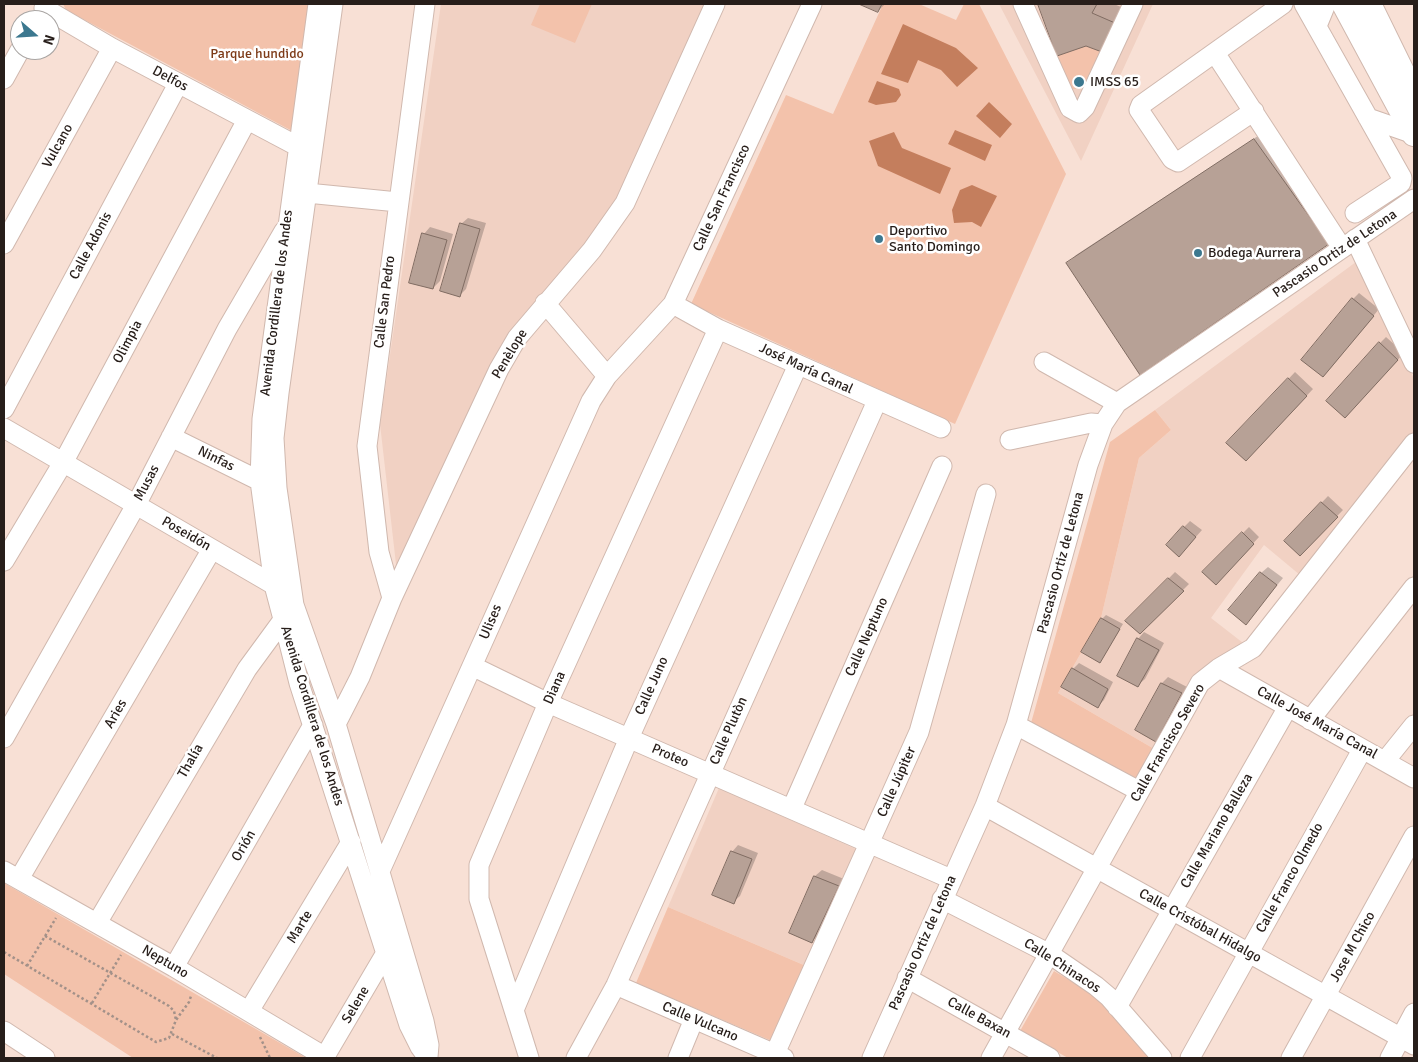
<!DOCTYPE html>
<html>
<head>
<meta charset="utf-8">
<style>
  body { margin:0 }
  #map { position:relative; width:1418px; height:1062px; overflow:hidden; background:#f8e0d5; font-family:Signika,sans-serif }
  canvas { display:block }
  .frame { position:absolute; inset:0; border:5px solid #271e1a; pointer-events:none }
  .north { position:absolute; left:10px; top:10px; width:50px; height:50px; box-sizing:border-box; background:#fff; border:1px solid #a9a5a3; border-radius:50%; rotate:109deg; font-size:14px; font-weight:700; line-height:20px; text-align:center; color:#271e1a }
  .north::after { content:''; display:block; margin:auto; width:18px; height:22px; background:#3c788f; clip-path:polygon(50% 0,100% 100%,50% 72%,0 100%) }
</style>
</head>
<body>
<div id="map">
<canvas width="1418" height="1062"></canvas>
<div class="frame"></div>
<div class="north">N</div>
</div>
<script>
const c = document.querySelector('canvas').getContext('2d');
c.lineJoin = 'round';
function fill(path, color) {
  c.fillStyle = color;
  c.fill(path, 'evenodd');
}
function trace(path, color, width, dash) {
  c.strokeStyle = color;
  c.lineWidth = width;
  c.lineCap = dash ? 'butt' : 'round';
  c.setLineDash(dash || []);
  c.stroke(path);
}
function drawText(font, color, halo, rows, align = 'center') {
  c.font = font + ' Signika,sans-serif';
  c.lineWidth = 5;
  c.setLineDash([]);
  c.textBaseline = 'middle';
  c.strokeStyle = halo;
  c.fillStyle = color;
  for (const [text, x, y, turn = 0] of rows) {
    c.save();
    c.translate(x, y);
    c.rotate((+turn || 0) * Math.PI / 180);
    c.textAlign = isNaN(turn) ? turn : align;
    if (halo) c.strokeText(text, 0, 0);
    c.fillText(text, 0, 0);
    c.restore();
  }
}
const built = new Path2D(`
  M441,4h270l-95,205 -125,165 -94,199 -17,-149z
  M999,4h154l-72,157z
  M1360,259l54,120v54l-114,142 -36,-30 -53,73 36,28 -47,26 -44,78 -98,-57 43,-75 38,-160 32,-28 -16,-20z
  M719,788l139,62 -52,116 -138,-59z`);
const green = new Path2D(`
  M63,4h252l-21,128 -228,-122z
  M540,4h52l-17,39 -44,-18z
  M883,4h36l37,16 8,-16h15l87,170 -111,250 -264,-120 95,-209 47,19z
  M1086,46l16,6 -21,37h-12l-12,-33z
  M1155,410l16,20 -32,28 -38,160 -43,75 98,57 -16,30 -109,-57 79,-281z
  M4,883l302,175h-173l-129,-84z
  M668,907l138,59 -34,75 -136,-58z
  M1054,971l47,28 51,59h-84l-48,-27z`);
const water = new Path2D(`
  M903,24l53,24 22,20 -21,19 -16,-17 -23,-10 -10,23 -27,-9z
  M877,81l22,8 2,6 -5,7 -20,3 -8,-3z
  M989,102l23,22 -12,14 -24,-22z
  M955,130l37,15 -7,16 -37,-17z
  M894,132l8,16 49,20 -11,26 -62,-28 -9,-25z
  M972,185l25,11 -16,31 -9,-5 -18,1 -2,-13 8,-20z`);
const shadow = new Path2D(`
  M863,4h22l-7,7z
  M1040,4h74l14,6 -13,27 -58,18z
  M1264,132l73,102 -269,30 8,-9z
  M468,218l18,5 -20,66 -6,6 1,-71z
  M430,227l23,7 -13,47 -7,7 -9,-54z
  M1359,293l20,16 -49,60 23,-70z
  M1386,337l18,16 -52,57 28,-67z
  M1295,372l18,17 -60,64 -25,-10z
  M1328,496l15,14 -43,44 -14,-14z
  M1190,521l12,9 -17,19 -1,-22z
  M1249,527l10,10 -37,40 -18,-5z
  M1268,567l15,11 -37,45 15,-50z
  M1175,572l14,12 -49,49 -13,-12z
  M1106,615l17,9 -23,37 2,-42z
  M1144,632l20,11 -19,36 -7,6v-46z
  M1079,663l34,19 -9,18 -7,7 -24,-38z
  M1168,677l19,10 -25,47 -6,7 6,-58z
  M738,845l20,8 -18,43 -7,6 -1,-50z
  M822,870l22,9 -25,56 -7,6 -22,-9 25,-56z`);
const building = new Path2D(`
  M859,4h23l-4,8z
  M1038,4h59l-5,9 23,10 -13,29 -16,-6 -29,10z
  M1254,139l75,105 -189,131 -74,-112z
  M460,223l20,6 -20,68 -20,-6z
  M422,233l25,7 -14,49 -24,-6z
  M1352,298l22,18 -51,61 -22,-17z
  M1379,342l19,18 -53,58 -19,-17z
  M1288,378l19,18 -61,65 -20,-18z
  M1321,502l17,15 -38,39 -16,-15z
  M1183,526l13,11 -17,20 -13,-12z
  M1242,532l12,12 -38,41 -14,-13z
  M1260,572l17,13 -31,40 -18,-15z
  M1168,578l16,13 -44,43 -15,-13z
  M1101,618l19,11 -20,34 -19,-11z
  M1137,638l22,12 -21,37 -21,-11z
  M1072,668l36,21 -10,19 -37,-21z
  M1161,683l21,10 -26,49 -21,-12z
  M731,851l21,8 -18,45 -22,-9z
  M814,876l25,10 -27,57 -23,-10z`);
const path = new Path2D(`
  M45,936l124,70 5,5 2,9
  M4,952l152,90 13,-4 7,-18 13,-18 2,-6
  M27,966l29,-48
  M92,1003l29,-48
  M172,1034l45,24
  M260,1037l10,21`);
const minor = new Path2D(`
  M318,4l-56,415 -2,62 14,104 9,34 16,64 110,342 11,22 8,11
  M333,4l-54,389 -5,45 3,50 17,117 42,119 88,297 5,24 -1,12
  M1023,4l47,104 9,5 6,-6 48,-103
  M1304,4l98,174 -1,5 -46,30
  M44,8l68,40 185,98
  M1317,26l9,-22
  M1215,53l127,195
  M4,79l16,-29
  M1254,111l-76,51 -6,-3 -33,-49 2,-5 142,-101
  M1368,118l46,16
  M307,193l91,9
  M1355,239l59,124
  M4,244l108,-196
  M545,303l62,73
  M673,304l45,25 223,99
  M1044,362l73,41
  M4,409l174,-325
  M4,428l270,157 9,2
  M171,437l89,44
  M1010,440l81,-17 12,1
  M4,561l60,-100 183,-341
  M392,598l-13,-46 -12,-106 58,-442
  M472,666l76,37 403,176
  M1219,668l195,110
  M1310,720l104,-133
  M336,724l24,-47 32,-79 107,-229 18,-31 75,-88 33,-47 90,-199
  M1016,725l123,66
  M4,738l132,-233 91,-176 57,-98
  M1385,761l29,-36
  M985,806l429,239
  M792,808l150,-342
  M4,871l170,96 151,90
  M380,871l211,-470 16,-25 66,-72 139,-300
  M19,879l193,-330
  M942,899l106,54 48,33 13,11 53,61
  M97,923l150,-254 41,-56
  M174,967l139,-242
  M907,978l143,80
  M616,985l168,73
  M1117,1007l171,-300
  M514,1010l115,-272 169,-373
  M249,1011l102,-169
  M4,1031l41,27
  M324,1058l63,-107
  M529,1058l-50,-159v-34l69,-162 170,-374
  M576,1058l40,-73 261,-584
  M678,1058l16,-39
  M773,1058l146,-326 67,-238
  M872,1058l113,-252 31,-81 72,-260 15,-41 14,-21 297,-204
  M991,1058l209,-375 19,-15 34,-20 161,-205
  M1190,1058l172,-308
  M1291,1058l123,-222
  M1390,1058l24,-45`);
const major = new Path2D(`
  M1344,4l70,130
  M1369,4l45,92`);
const markers = [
  [1079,82,6,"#3c788f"],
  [879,239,5,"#3c788f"],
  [1198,253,5,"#3c788f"]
];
const parkNames = [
  ["Parque hundido",257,54]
];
const streetNames = [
  ["Delfos",170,79,28],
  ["Vulcano",58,146,-61],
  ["Calle San Francisco",722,198,-65],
  ["Calle Adonis",91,246,-62],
  ["Pascasio Ortiz de Letona",1335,254,-34],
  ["Calle San Pedro",385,302,-83],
  ["Avenida Cordillera de los Andes",277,303,-83],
  ["Olimpia",128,342,-62],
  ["Penèlope",510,354,-59],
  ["José María Canal",806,369,25],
  ["Ninfas",216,459,26],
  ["Musas",147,483,-62],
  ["Poseidón",186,534,30],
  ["Pascasio Ortiz de Letona",1061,563,-75],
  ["Ulises",491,622,-67],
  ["Calle Neptuno",867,637,-66],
  ["Calle Juno",652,686,-66],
  ["Diana",555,688,-66],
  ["Aries",116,714,-60],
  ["Avenida Cordillera de los Andes",312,716,73],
  ["Calle José María Canal",1317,723,29],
  ["Calle Plutòn",729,731,-66],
  ["Calle Francisco Severo",1168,743,-60],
  ["Proteo",670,756,23],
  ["Thalía",191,761,-60],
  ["Calle Júpiter",897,782,-66],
  ["Calle Mariano Balleza",1217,831,-60],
  ["Orión",244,846,-60],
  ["Calle Franco Olmedo",1290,878,-61],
  ["Calle Cristóbal Hidalgo",1200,926,29],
  ["Marte",300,927,-59],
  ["Pascasio Ortiz de Letona",923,943,-66],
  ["Jose M Chico",1353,947,-61],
  ["Neptuno",165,962,30],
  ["Calle Chinacos",1062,966,33],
  ["Selene",356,1005,-60],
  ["Calle Baxan",979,1018,29],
  ["Calle Vulcano",700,1022,23]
];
const poiNames = [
  ["IMSS 65",1090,82],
  ["Deportivo",889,231],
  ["Santo Domingo",889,247],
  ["Bodega Aurrera",1208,253]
];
fill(built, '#f1d1c3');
fill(green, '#f3c2ab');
fill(water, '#c47e5d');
fill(shadow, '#0003');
fill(building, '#b7a196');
trace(building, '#806c62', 1);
trace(minor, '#d0b8ae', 21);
trace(major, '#d0b8ae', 26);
trace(path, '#a39189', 2.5, [2.5, 2.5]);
trace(minor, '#fff', 19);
trace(major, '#fff', 24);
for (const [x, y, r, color] of markers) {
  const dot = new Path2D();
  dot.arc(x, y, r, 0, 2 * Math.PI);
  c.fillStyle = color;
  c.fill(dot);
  trace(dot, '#fff', 2);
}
drawText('14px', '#7d3b18', '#fff', parkNames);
drawText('14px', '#271e1a', '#fff', streetNames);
drawText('14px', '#271e1a', '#fff', poiNames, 'left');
</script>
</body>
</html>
